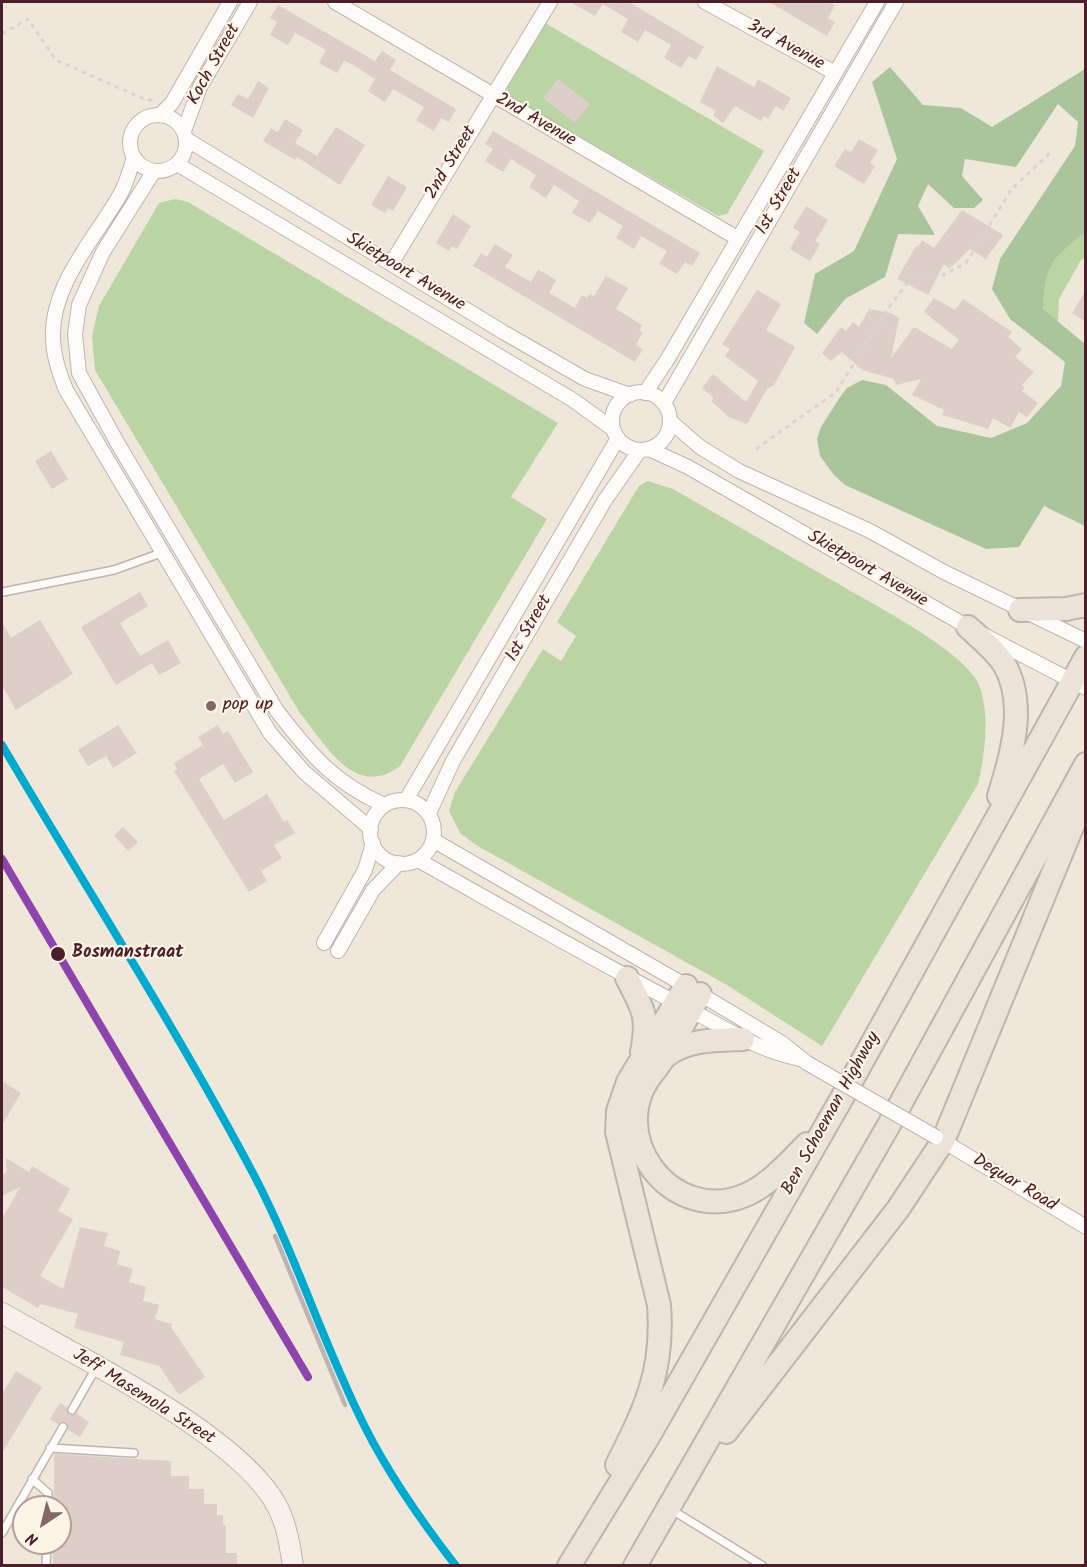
<!DOCTYPE html>
<html>
<head>
<meta charset="utf-8">
<style>
  body { margin:0 }
  #map { position:relative; width:1087px; height:1567px; overflow:hidden; background:#efe7da; font-family:Kalam,sans-serif }
  canvas { display:block }
  .frame { position:absolute; inset:0; border:3px solid #4a1f2b; pointer-events:none }
  .north { position:absolute; left:12px; top:1495px; width:60px; height:60px; box-sizing:border-box; background:#fcf5e5; border:2px solid #b59f9b; border-radius:50%; rotate:215deg; font-size:16px; font-weight:700; line-height:24px; text-align:center; color:#4a1f2b }
  .north::after { content:''; display:block; margin:auto; width:21px; height:27px; background:#846568; clip-path:polygon(50% 0,100% 100%,50% 72%,0 100%) }
</style>
</head>
<body>
<div id="map">
<canvas width="1087" height="1567"></canvas>
<div class="frame"></div>
<div class="north">N</div>
</div>
<script>
const c = document.querySelector('canvas').getContext('2d');
c.lineJoin = 'round';
function fill(path, color) {
  c.fillStyle = color;
  c.fill(path, 'evenodd');
}
function trace(path, color, width, dash) {
  c.strokeStyle = color;
  c.lineWidth = width;
  c.lineCap = dash ? 'butt' : 'round';
  c.setLineDash(dash || []);
  c.stroke(path);
}
function drawText(font, color, halo, rows, align = 'center') {
  c.font = font + ' Kalam,sans-serif';
  c.lineWidth = 4.5;
  c.setLineDash([]);
  c.textBaseline = 'middle';
  c.strokeStyle = halo;
  c.fillStyle = color;
  for (const [text, x, y, turn = 0] of rows) {
    c.save();
    c.translate(x, y);
    c.rotate((+turn || 0) * Math.PI / 180);
    c.textAlign = isNaN(turn) ? turn : align;
    if (halo) c.strokeText(text, 0, 0);
    c.fillText(text, 0, 0);
    c.restore();
  }
}
const green = new Path2D(`
  M545,23l219,128 -37,63 -9,2 -206,-118 -5,-6 -1,-5z
  M175,199l13,3 370,221 -47,74 36,22 -147,247c-45,34 -74,-21 -100,-53l-205,-343 -3,-34 7,-30 60,-103z
  M1085,233v25l-4,2 -22,39 -1,23 -15,-13c2,-43 7,-51 42,-76z
  M648,481l25,8c54,31 108,62 162,93 34,20 124,66 142,99 14,26 8,76 1,103l-156,262 -95,-61 -251,-140 -16,-12 -11,-22 6,-19 88,-143 18,12 15,-25 -19,-14 82,-136z`);
const forest = new Path2D(`
  M890,67l33,38 38,3 31,19 93,-58v164c-34,25 -40,33 -42,76l42,35v182l-41,-20 -25,41 -33,2 -141,-64 -11,-10 -14,-19 -3,-17 4,-12 19,-30 7,-9 15,-8 24,5 51,41 54,12 36,-15 34,-37 4,-24 -55,-43 -18,-30 8,-30 75,-113 3,-24 -20,-18 -42,63 -51,-8 -3,17 21,24 -9,8h-20l-26,-24 -10,22 17,29 -37,-1 -13,43 -40,22 -28,35 -13,-11 11,-49 39,-23 43,-92 -25,-77z`);
const building = new Path2D(`
  M570,2h59l75,45 -8,13 -7,-4 -8,12 -17,-10 7,-13 -26,-15 -7,12 -17,-10 7,-13 -25,-15 -8,12z
  M769,2h59l7,3 -7,13 7,4 -8,14z
  M278,5l97,56 7,-10 14,9 -6,10 66,39 -7,13 -8,-4 -7,13 -18,-11 8,-13 -31,-18 -8,13 -5,-3 -12,-8 7,-12 -23,-15 -8,-3 -7,12 -18,-10 7,-13 -23,-13 -8,-4 -7,12 -18,-10 7,-13 -7,-4z
  M717,66l37,21 4,-8 33,19 -8,13 -7,-5 -8,13 -4,-3 -3,5 -26,-15 -12,17 -10,-8 3,-4 -16,-9z
  M558,79l32,25 -15,19 -32,-25z
  M258,81l11,7 -16,30 -22,-13 7,-11 10,5z
  M285,119l18,11 -8,13 22,13 19,-29 29,18 -25,40 -43,-28 -2,3 -32,-19 8,-13 7,4z
  M493,131l207,122 -8,13 -7,-4 -8,12 -18,-10 8,-13 -26,-15 -7,13 -18,-11 7,-12 -25,-15 -8,12 -18,-10 7,-12 -25,-16 -8,13 -5,-3 -12,-8 7,-12 -25,-16 -8,13 -18,-11 8,-12 -8,-5z
  M859,139l19,11 -8,13 5,3 -11,18 -30,-18 11,-17 6,3z
  M388,176l19,11 -14,24 -5,-3 -3,5 -14,-8z
  M806,206l22,14 -13,21 5,3 -10,17 -20,-12 10,-17 -7,-4z
  M962,210l41,25 -17,24 -16,-10 -21,20 -5,-5 -16,31 -31,-16 19,-33 2,1 4,-7 12,8z
  M453,214l18,12 -14,23 -5,-3 -3,5 -13,-8z
  M495,244l18,11 -8,12 26,15 7,-12 5,2 13,8 -7,13 26,15 7,-13 5,3 3,-4 4,2 12,-20 22,12 -12,21 26,16 -3,5 4,2 -7,13 7,4 -8,13 -162,-96 8,-13 6,4z
  M757,290l24,14 -15,26 29,17 -21,38 -7,4 -20,35 -18,-7 -18,-16 3,-3 -12,-10 11,-14 33,28 12,-21 -33,-25 5,-7 -8,-5z
  M1086,290v32l-14,-9z
  M934,298l21,12 8,-11 49,33 -4,5 14,12 -7,8 19,15 -12,13 3,2 -3,4 16,12 -11,14 -8,-5 -9,16 -17,-10 -5,11 -32,-10 -14,-4 2,-5 -32,-15 9,-16 -25,6 -2,-6 -32,-9 -20,-18 -11,9 -9,-8 19,-26 5,4 7,-9 6,5 10,-18 22,4 8,5 -8,40 23,-31 38,22 7,-9 -35,-28z
  M51,451l17,28 -16,10 -17,-28z
  M140,592l8,14 -28,17 20,33 28,-16 13,23 -22,12 -7,-12 -36,22 -35,-58z
  M40,620l33,54 -57,36 -14,-25v-63l9,16z
  M118,725l19,28 -24,15 -7,-12 -18,10 -10,-16z
  M218,725l5,9 5,-3 25,41 -18,11 -12,-19 -24,15 25,41 43,-26 17,28 3,-2 8,13 -21,12 8,13 -21,13 6,10 -18,11 -75,-121 3,-2 -3,-6 29,-18 -5,-8z
  M123,827l15,15 -10,9 -14,-16z
  M2,1081l19,12 -19,32z
  M6,1158l23,14 3,-6 38,23 -12,22 15,8 -33,57 23,13 17,-62 28,6 -4,13 16,5 -3,13 16,5 -4,13 17,5 -3,14 16,4 -4,14 17,5 -1,3 34,50 -26,18 -20,-29 -39,-11 4,-13 -50,-14 4,-14 -38,-10 -2,4 -36,-21v-68l18,-32 -18,9v-21l5,-3z
  M16,1371l26,16 -40,66v-59z
  M60,1403l7,4 2,8 7,-2 13,9 -9,15 -12,-7 -2,-8 -8,2 -8,-5z
  M54,1454l117,7v15h18v13h15v15h13v11h6v10h3v28h11v13h-184v-23h7v-36h-5l-1,-15z`);
const path = new Path2D(`
  M2,34l26,-15 28,41 86,38 12,3
  M756,449l80,-57 53,-85 26,-34 9,6 17,-3 25,-13 45,-73 39,-37`);
const lane = new Path2D(`
  M3,592l111,-22 47,-17
  M72,1410l24,-42
  M50,1448l84,5
  M32,1479l16,14 1,14
  M672,1510l91,56
  M2,1533l61,-106
  M46,1566l1,-23`);
const street = new Path2D(`
  M335,2l402,236
  M705,2l130,71
  M130 143a28 28 0 1 1 56 0a28 28 0 1 1-56 0Z
  M160,115l12,-12 58,-101
  M184,131l16,-44 50,-85
  M186,139l317,193 82,47 45,16
  M134,158c-4,11 -7,24 -13,35 -24,43 -70,91 -68,144 0,18 6,36 13,53l204,343 34,39 67,57
  M177,164l396,236 40,29
  M154,171l-51,81 -24,53 -4,29 4,39 39,71 159,267c34,44 56,71 107,94
  M391,264l159,-262
  M612 421a29 29 0 1 1 58 0a29 29 0 1 1-58 0Z
  M645,393l22,-33 210,-358
  M664,403l232,-401
  M670,421l30,26 39,24 131,60 74,41 142,69
  M649,449l39,18 280,160 118,61
  M406,800l212,-362
  M370 832a32 32 0 1 1 64 0a32 32 0 1 1-64 0Z
  M429,813l24,-52 152,-261 35,-50
  M433,840l267,154 82,49 25,20
  M418,860c91,51 181,103 274,151 37,19 65,39 108,48
  M324,943l41,-73 8,-27
  M338,951l35,-61 26,-27
  M938,1138l148,89`);
const secondary = new Path2D(`
  M2,1313c72,42 240,122 276,195 9,18 12,38 15,58`);
const primary = new Path2D(`
  M1020,610l46,-1 20,-4
  M968,627c13,12 27,23 36,37 23,39 8,91 -5,132
  M627,978c16,31 22,37 15,74
  M743,1039c-26,1 -54,0 -76,16 -4,3 -8,10 -11,14 -56,63 15,160 92,125 23,-11 41,-32 59,-50
  M666,1055l34,-61
  M726,1432l172,-223 45,-68 143,-348
  M617,1465c29,-58 47,-94 42,-160l-42,-173 1,-21 10,-29 58,-96
  M569,1566l78,-127 196,-343 243,-439
  M635,1566l255,-443 196,-359`);
const rail = new Path2D(`
  M2,745c84,143 175,284 253,432 42,81 69,169 110,250 25,50 57,95 91,139
  M275,1236l70,169`);
const streetBridge = new Path2D(`
  M807,1063l129,74`);
const rail1 = new Path2D(`
  M2,745c84,143 175,284 253,432 42,81 69,169 110,250 25,50 57,95 91,139`);
const rail2 = new Path2D(`
  M2,859l306,518`);
const markers = [
  [211,706,6,"#846568"],
  [58,954,8,"#4a1f2b"]
];
const streetNames = [
  ["3rd Avenue",785,46,29],
  ["Koch Street",215,65,-61],
  ["2nd Avenue",535,121,30],
  ["2nd Street",452,163,-59],
  ["1st Street",780,202,-60],
  ["Skietpoort Avenue",405,273,31],
  ["Skietpoort Avenue",867,570,30],
  ["1st Street",530,629,-60],
  ["Ben Schoeman Highway",832,1114,-61],
  ["Dequar Road",1014,1184,31],
  ["Jeff Masemola Street",143,1398,32]
];
const poiNames = [
  ["pop up",223,706]
];
const stopNames = [
  ["Bosmanstraat",72,954]
];
fill(green, '#bad4a3');
fill(forest, '#aac59b');
fill(building, '#ddcec7');
trace(lane, '#beb4ad', 10);
trace(street, '#beb4ad', 16);
trace(secondary, '#beb4ad', 22);
trace(primary, '#beb4ad', 26);
trace(path, '#d8d4d2', 3, [4.5, 4.5]);
trace(lane, '#fdfbf9', 7);
trace(street, '#fdfbf9', 14);
trace(secondary, '#f6f1eb', 20);
trace(primary, '#ebe3d7', 22);
trace(rail, '#bab4b4', 4.5);
trace(streetBridge, '#beb4ad', 16, []);
trace(streetBridge, '#fdfbf9', 14);
trace(rail1, '#00a9ce', 8);
trace(rail2, '#8e44ad', 8);
for (const [x, y, r, color] of markers) {
  const dot = new Path2D();
  dot.arc(x, y, r, 0, 2 * Math.PI);
  c.fillStyle = color;
  c.fill(dot);
  trace(dot, '#fcf5e5', 2);
}
drawText('18px', '#4a1f2b', '#fcf5e5', streetNames);
drawText('18px', '#4a1f2b', '#fcf5e5', poiNames, 'left');
drawText('bold 18px', '#4a1f2b', '#fcf5e5', stopNames, 'left');
</script>
</body>
</html>
